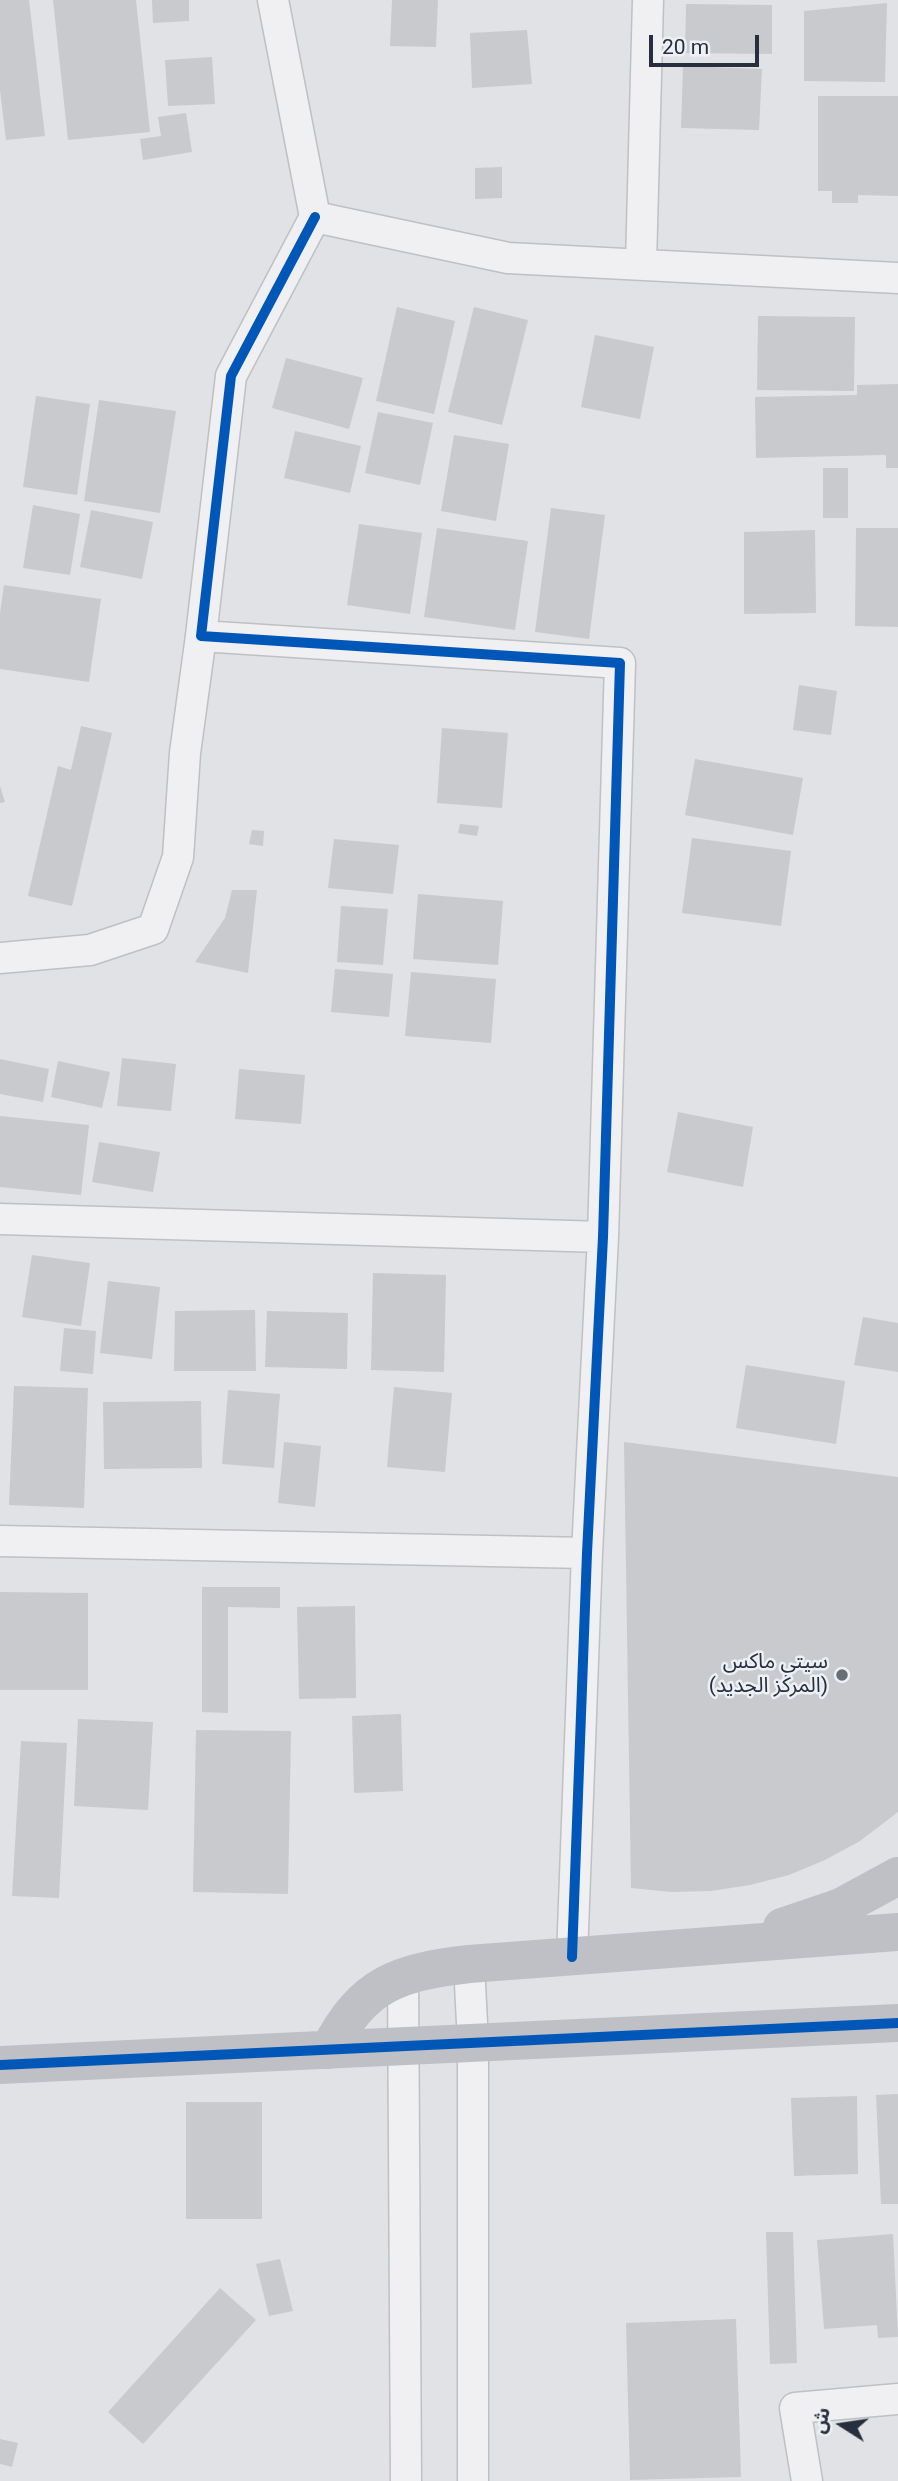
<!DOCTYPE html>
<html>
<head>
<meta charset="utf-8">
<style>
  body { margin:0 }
  #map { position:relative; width:898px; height:2481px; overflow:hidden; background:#e0e2e5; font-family:Roboto,"Noto Sans Arabic",sans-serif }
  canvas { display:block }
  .north { position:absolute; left:807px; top:2390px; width:70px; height:70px; -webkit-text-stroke:5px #edf0f5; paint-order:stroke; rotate:282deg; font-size:19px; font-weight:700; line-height:28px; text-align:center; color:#272f3e }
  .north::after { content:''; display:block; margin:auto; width:24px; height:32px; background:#272f3e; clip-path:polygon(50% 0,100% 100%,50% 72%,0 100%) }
  .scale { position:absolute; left:649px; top:35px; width:110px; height:32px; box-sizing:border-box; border:4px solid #272f3e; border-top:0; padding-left:9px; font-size:21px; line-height:24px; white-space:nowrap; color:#272f3e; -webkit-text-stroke:5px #edf0f5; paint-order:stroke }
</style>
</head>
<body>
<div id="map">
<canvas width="898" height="2481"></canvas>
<div class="north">ش</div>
<div class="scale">20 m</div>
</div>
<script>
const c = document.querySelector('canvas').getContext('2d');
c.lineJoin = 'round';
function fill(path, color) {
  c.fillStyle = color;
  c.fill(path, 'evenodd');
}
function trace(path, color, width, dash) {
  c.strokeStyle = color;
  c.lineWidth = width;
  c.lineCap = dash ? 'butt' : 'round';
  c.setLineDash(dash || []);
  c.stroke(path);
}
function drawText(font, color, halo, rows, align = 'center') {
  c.font = font + ' Roboto,"Noto Sans Arabic",sans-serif';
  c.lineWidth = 5;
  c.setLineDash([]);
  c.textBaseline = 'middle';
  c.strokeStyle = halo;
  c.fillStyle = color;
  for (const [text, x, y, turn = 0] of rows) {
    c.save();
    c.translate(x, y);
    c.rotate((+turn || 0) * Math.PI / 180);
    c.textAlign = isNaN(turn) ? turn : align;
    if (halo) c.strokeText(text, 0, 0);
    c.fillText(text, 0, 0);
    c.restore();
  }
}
const building = new Path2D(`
  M0,0h29l16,136 -39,4 -6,-50z
  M53,0h83l14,132 -82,8z
  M152,0h37v21l-36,2z
  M392,0h46l-2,47 -46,-1z
  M887,3l-2,79 -81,-1v-70z
  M686,4l86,1v49l-87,-1z
  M527,30l5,54 -60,4 -2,-55z
  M212,57l3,47 -47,2 -3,-46z
  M683,66l79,3 -3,61 -78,-2z
  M818,96h80v100l-40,-1v8h-26v-12h-14z
  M186,113l6,39 -49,8 -3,-21 21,-3 -3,-19z
  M502,167v31l-27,1v-31z
  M397,307l58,14 -21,93 -58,-13z
  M474,307l54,13 -26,105 -54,-13z
  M758,316l97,1 -1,74 -97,-1z
  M595,335l59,12 -14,72 -59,-12z
  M286,358l77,20 -14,51 -77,-21z
  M898,384v84h-12v-13l-130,3 -1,-61 102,-2v-10z
  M36,396l54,8 -13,91 -54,-8z
  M99,400l77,11 -16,102 -76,-12z
  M378,412l55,11 -13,62 -55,-12z
  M295,431l66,15 -11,47 -66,-15z
  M454,435l55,9 -13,77 -55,-10z
  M823,468h25v50h-25z
  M33,505l47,9 -10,61 -47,-7z
  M551,508l54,7 -16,124 -54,-7z
  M91,510l62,12 -11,57 -62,-12z
  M359,524l63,9 -12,81 -63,-9z
  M437,528l91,13 -13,89 -91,-13z
  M856,528h42v99l-43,-1z
  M815,530l1,83 -72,1v-82z
  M4,585l97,14 -12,83 -89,-13v-56z
  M799,685l38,6 -6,44 -38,-5z
  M81,726l31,7 -40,173 -44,-10 30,-130 13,4z
  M442,728l66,5 -6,75 -65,-5z
  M695,759l108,19 -10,57 -108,-20z
  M0,786l5,16 -5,1z
  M460,824l19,2 -2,10 -19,-3z
  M252,830l12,1 -1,15 -14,-2z
  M692,838l99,13 -10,75 -99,-13z
  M334,839l65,6 -6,49 -65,-6z
  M232,890h25l-9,83 -53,-11 30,-44z
  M418,894l85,7 -5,64 -85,-6z
  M341,906l47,3 -5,56 -46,-3z
  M335,969l58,5 -4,43 -58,-5z
  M411,972l85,7 -5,64 -86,-7z
  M122,1058l54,6 -5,47 -54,-5z
  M0,1059l49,10 -6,33 -43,-8z
  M58,1061l52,11 -8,36 -51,-11z
  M239,1069l66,6 -4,49 -66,-5z
  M678,1112l75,15 -10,60 -76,-15z
  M0,1116l89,9 -8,70 -81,-8z
  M99,1142l61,10 -7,40 -61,-10z
  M32,1255l58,8 -9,63 -59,-9z
  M373,1273l73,2 -2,97 -73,-2z
  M108,1281l52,6 -8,72 -52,-6z
  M255,1310l1,61h-82l1,-60z
  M267,1311l81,2 -1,56 -82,-2z
  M863,1317l35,6v49l-44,-7z
  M64,1328l32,3 -3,43 -33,-3z
  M746,1365l99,16 -9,63 -100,-16z
  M14,1386l74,2 -4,120 -75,-3z
  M394,1387l58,6 -7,79 -58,-5z
  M228,1390l52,4 -6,74 -52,-4z
  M201,1401l1,67 -98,1 -1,-67z
  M284,1442l37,4 -6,61 -37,-4z
  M624,1442l274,35v335l-38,29 -35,19 -36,15 -39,10 -39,6 -40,1 -40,-4z
  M202,1587h78v21l-52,-1v106l-26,-1z
  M0,1592l88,1v97h-88z
  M355,1606l1,92 -57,1 -2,-92z
  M401,1714l2,77 -49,2 -2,-77z
  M78,1719l75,3 -5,88 -74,-4z
  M196,1730l95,1 -3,163 -95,-2z
  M21,1741l46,2 -8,155 -47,-2z
  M898,2094v110h-17l-5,-109z
  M857,2096l1,78 -64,2 -3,-78z
  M186,2102h76v117h-76z
  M766,2232h27l4,131 -27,1z
  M893,2234l5,103 -20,1 -1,-13 -53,4 -7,-89z
  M280,2259l13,52 -24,5 -13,-52z
  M220,2288l36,32 -113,124 -35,-32z
  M736,2319l5,158 -111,3 -4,-157z
  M0,2439l18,4 -6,24 -12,-3z`);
const street = new Path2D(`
  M273,0l42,217 193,41 390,20
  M315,217l-84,159 -30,260 419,27 -17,574 -16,316 -15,404
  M641,264l7,-264
  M0,958l90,-8 63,-21 25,-72 7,-104 16,-117
  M0,1219l603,18
  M0,1541l587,12
  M469,1964l4,79v438
  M403,1975l3,506
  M807,2481l-12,-73 103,-9`);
const secondary = new Path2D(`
  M782,1927l59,-20 57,-31
  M329,2050c34,-67 70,-78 140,-86l429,-32
  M0,2065l898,-42`);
const cycleway = new Path2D(`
  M315,217l-84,159 -30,260 419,27 -17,574 -16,316 -15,404
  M0,2065l898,-42`);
const markers = [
  [842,1675,7,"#686e78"]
];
const poiNames = [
  ["سيتي ماكس",828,1663],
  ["(المركز الجديد)",828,1687]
];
fill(building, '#c8cacd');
trace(street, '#bec0c3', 33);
trace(street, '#f0f0f2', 30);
trace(secondary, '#bec0c5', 38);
trace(cycleway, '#0057b8', 10);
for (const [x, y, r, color] of markers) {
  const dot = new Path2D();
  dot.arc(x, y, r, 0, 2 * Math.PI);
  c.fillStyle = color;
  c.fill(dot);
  trace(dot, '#edf0f5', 2.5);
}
drawText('21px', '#272f3e', '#edf0f5', poiNames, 'right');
</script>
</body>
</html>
